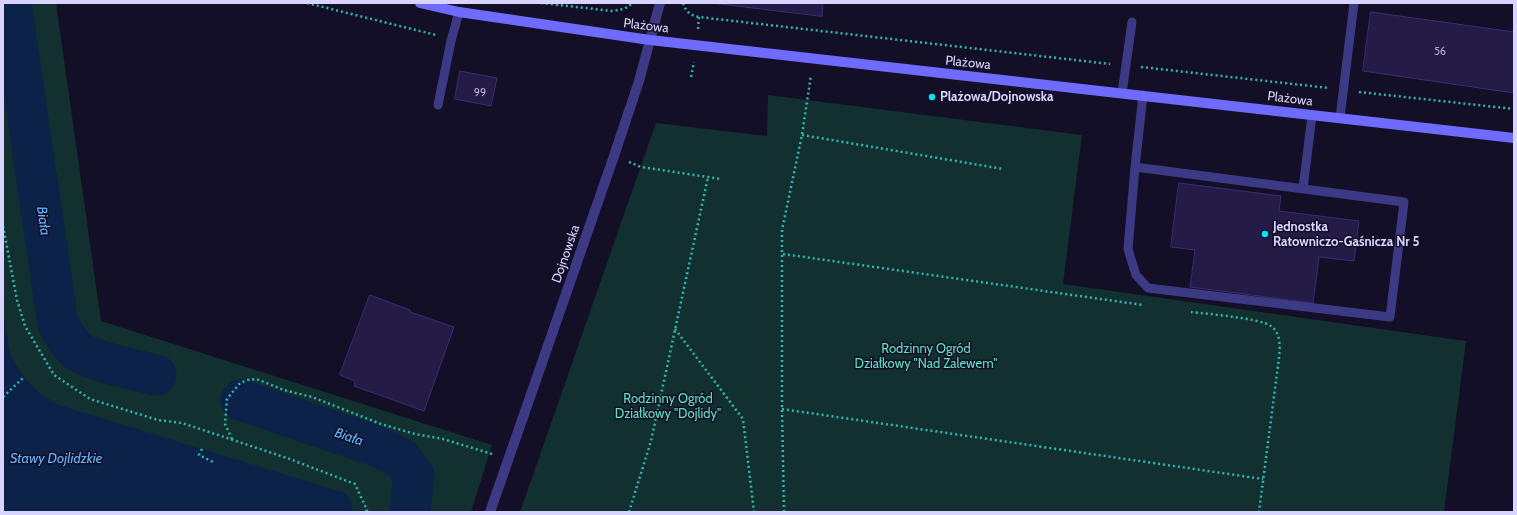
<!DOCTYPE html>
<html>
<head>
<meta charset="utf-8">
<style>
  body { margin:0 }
  #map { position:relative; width:1517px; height:515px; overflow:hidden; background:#130f26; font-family:Cabin,sans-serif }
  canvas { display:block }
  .frame { position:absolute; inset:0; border:4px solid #d9d4ff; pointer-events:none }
</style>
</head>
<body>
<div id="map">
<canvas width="1517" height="515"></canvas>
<div class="frame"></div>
</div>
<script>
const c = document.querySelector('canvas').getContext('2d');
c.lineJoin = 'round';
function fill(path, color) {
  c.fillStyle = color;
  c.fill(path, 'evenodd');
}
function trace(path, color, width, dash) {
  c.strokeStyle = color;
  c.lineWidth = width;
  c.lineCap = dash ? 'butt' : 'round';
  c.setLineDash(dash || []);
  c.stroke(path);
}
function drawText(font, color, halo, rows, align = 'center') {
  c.font = font + ' Cabin,sans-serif';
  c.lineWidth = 3;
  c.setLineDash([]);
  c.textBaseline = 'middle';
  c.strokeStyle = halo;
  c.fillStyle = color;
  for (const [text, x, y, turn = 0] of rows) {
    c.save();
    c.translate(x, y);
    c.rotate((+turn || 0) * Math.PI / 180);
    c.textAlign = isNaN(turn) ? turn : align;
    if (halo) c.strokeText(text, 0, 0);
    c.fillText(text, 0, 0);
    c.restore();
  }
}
const green = new Path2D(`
  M3,3h53l45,318 391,124 -21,67h-468z
  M768,95l314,40 -19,149 403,57 -22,171h-924l136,-389 111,13z`);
const water = new Path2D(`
  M3,312l8,45 13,20 19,19 19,10 283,87c6,6 8,10 6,19h-348z`);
const river = new Path2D(`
  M11,3l47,321c6,10 11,20 20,27 14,11 60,19 78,24
  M241,400l135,46 26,13 12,17 -4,36`);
const building = new Path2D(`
  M712,3h111l-1,13z
  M1371,12l143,20v61l-151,-22z
  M460,71l37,7 -6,28 -36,-7z
  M1179,183l102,13 -2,15 80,10 -5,40 -35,-4 -6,46 -123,-16 5,-37 -24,-3z
  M370,295l40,15v2l44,15 -30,84 -70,-25 1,-5 -15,-6z`);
const path = new Path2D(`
  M307,3l129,32
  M541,3l71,8 12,-2 9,-6
  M683,3c3,9 7,12 16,14l411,47
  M698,29l1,-12
  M1141,67l188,21
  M691,77l3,-15
  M1359,92l155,17
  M802,135l201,34
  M629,162l12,5 80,12
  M3,226l14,74 8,26 29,49 36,24 68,21 24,3 105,35 68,26 12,26 -1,2
  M783,254l360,51
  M1191,312c17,2 68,6 80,14 10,7 9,21 8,32l-20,154
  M675,329l68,90 11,93
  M3,397l21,-20
  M782,409l481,70
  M232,439l-7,-15 2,-25 13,-16 8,-3 8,-1 8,3 20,8 28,7 69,27 34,10 28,5 49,15
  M202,449l-3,6 14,7
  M629,512l22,-71 57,-264
  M784,512l-2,-103v-179l20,-95 9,-60`);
const lane = new Path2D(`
  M1122,93l10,-71
  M438,105l13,-64 8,-29
  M1340,118l14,-115
  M1135,167l-7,82 8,26 12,13 242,29 14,-115 -269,-35 8,-72
  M1303,189l9,-74`);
const street = new Path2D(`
  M490,512l124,-356 25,-75 21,-78`);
const secondary = new Path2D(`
  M420,3l39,9 191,28 864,98`);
const markers = [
  [932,97,4,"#00e5ff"],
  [1265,234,4,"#00e5ff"]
];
const numberNames = [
  ["56",1440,52],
  ["99",480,93]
];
const streetNames = [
  ["Plażowa",646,26,7],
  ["Plażowa",968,63,6],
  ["Plażowa",1290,99,7],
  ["Dojnowska",566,254,-71]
];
const poiNames = [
  ["Plażowa/Dojnowska",940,97],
  ["Jednostka",1273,227],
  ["Ratowniczo-Gaśnicza Nr 5",1273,242]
];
const parkNames = [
  ["Rodzinny Ogród",926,349],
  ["Działkowy \"Nad Zalewem\"",926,364],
  ["Rodzinny Ogród",668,399],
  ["Działkowy \"Dojlidy\"",668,414]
];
const waterNames = [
  ["Biała",43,221,82],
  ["Biała",349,437,19],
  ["Stawy Dojlidzkie",56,459]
];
fill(green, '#12302f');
fill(water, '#0c2248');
trace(river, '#0c2248', 41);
fill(building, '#241b47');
trace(building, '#3b2d73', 1);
trace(path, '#2fb8b0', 2.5, [2, 3]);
trace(lane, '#3d3a85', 9);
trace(street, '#3d3a85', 10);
trace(secondary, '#6f6bff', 10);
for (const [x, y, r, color] of markers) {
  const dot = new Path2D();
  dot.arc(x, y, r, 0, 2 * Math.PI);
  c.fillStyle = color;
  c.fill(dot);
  trace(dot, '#130f26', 1.5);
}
drawText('11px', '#aca6d1', null, numberNames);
drawText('13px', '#d9d4ff', '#130f26', streetNames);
drawText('bold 13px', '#d9d4ff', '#130f26', poiNames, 'left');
drawText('13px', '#5fe0c0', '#130f26', parkNames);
drawText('italic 14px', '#62b6ff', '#130f26', waterNames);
</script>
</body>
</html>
